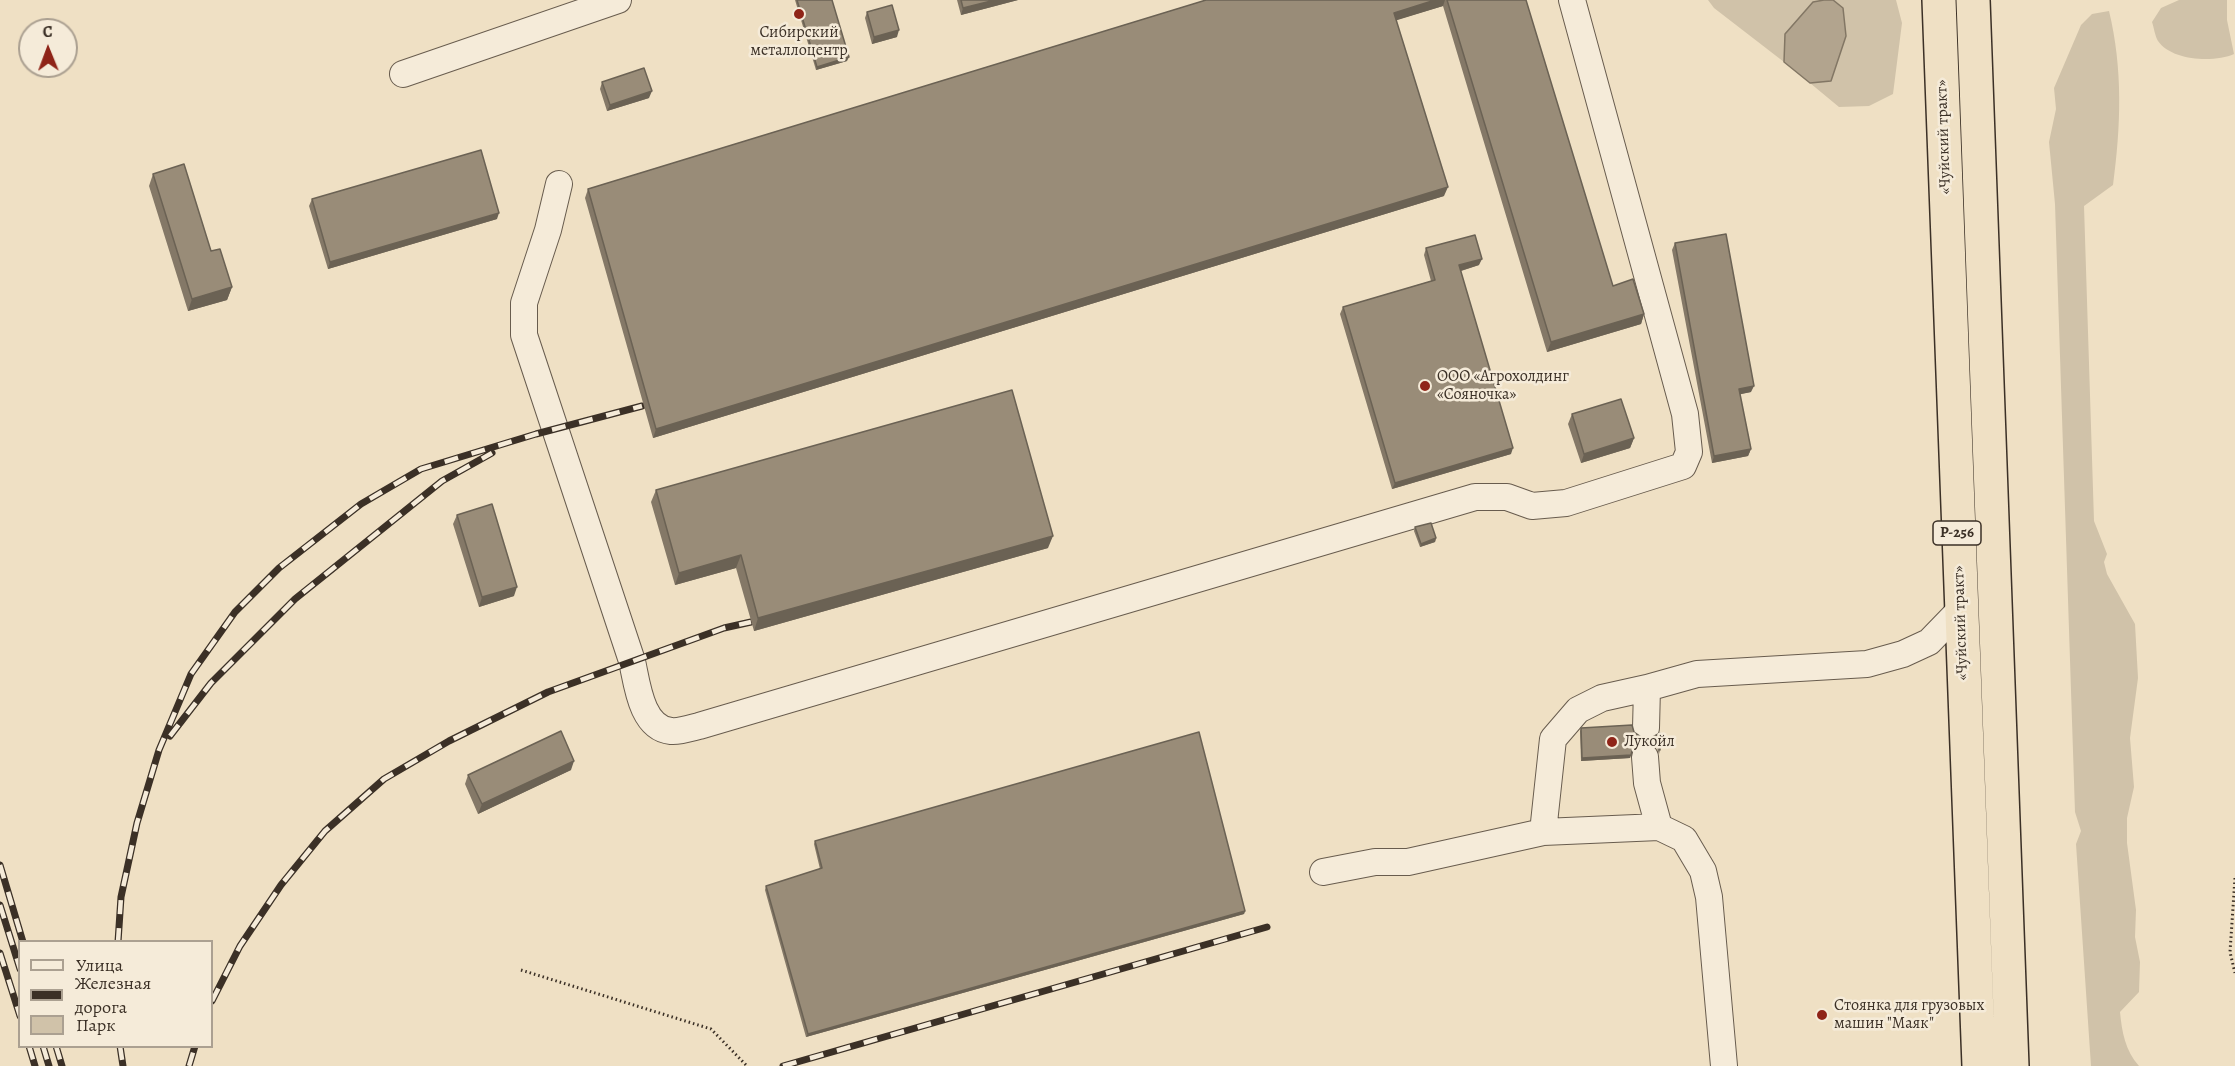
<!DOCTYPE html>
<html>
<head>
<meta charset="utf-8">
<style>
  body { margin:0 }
  #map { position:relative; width:2235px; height:1066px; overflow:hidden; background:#efe0c4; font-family:Alegreya,serif }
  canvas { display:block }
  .legend { position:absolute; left:18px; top:940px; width:195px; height:108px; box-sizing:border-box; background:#f5ebd9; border:2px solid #aba091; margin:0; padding:8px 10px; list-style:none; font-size:18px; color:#3b3026 }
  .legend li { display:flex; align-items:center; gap:12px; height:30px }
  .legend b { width:30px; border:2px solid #aba091 }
  .north { position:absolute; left:18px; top:18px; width:60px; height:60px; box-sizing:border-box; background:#f5ebd9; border:2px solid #aba091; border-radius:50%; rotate:359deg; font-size:16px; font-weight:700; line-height:24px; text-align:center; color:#3b3026 }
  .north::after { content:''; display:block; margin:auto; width:21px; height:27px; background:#8f2418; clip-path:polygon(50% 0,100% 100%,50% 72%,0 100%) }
</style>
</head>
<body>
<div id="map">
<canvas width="2235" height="1066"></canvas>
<ul class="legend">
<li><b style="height:8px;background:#f5ebd9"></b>Улица</li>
<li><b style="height:8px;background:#3b3026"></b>Железная дорога</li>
<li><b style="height:16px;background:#d0c2a9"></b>Парк</li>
</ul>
<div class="north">С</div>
</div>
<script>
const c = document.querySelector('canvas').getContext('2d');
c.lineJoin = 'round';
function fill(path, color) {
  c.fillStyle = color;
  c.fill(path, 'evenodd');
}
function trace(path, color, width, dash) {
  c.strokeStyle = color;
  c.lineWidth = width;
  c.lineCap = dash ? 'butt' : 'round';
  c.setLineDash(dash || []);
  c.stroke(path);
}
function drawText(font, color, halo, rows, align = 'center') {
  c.font = font + ' Alegreya,serif';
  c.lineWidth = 5;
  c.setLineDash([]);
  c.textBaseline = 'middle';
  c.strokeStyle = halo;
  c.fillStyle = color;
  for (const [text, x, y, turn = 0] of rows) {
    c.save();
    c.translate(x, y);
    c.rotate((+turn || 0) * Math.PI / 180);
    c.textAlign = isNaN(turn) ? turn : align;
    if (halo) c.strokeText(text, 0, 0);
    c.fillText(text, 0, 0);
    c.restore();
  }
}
const green = new Path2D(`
  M1708,0h116l-11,3 -28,31 -1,28 -70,-54z
  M1833,0h63l6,23 -9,71 -24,12 -30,1 -29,-24 21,-2 15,-45 -3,-28z
  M2179,0h48v20l7,34c-20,9 -62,7 -76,-13 -3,-5 -4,-13 -6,-19l9,-14z
  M2109,11c14,58 12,115 4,174l-29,21 10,315 13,33 -3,8 3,12 28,50 3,54 -8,60 4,49 -7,31v25l9,67 -1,27 5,25 -1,30 -19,20c2,20 5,38 19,54h-48l-15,-222 5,-13 -6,-19 -20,-608 -6,-62 7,-33 -2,-21 27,-63 11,-11z`);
const water = new Path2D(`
  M1824,0h9l10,8 3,28 -15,45 -21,2 -26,-21 1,-28 28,-32z`);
const path = new Path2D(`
  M2235,878l-5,74 5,21
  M521,970l190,59 36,37`);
const minor = new Path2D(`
  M403,74l215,-74
  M559,184l-11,46 -24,73v32l108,326c5,22 9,67 39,70 8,1 20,-3 28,-5l776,-229h32l25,9 34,-3 117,-37 6,-14 -4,-38 -113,-414
  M1646,728l1,-40 50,-14 170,-10 36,-10 26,-12 31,-32
  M1645,757l2,26 12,44
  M1543,832l116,-5 25,12 19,32 6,26 15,169
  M1323,872l52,-10h33l135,-30 10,-93 25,-29 24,-12 45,-10`);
const highway = new Path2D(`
  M1939,0l40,1066
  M1973,0l39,1066`);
const rail = new Path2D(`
  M170,736l41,-53 84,-84 147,-118 50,-28
  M0,865l23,77
  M0,905l20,64
  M118,942l3,-45 16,-74 22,-73 32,-76 44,-62 44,-44 82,-64 60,-35 115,-35 106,-28
  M0,953l20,63
  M212,1001l28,-55 41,-61 44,-54 59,-52 65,-38 99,-49 176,-64 27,-6
  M29,1046l6,20
  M43,1046l6,20
  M56,1046l6,20
  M120,1046l3,20
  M189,1066l6,-20
  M783,1066l484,-139`);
const wall = new Path2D(`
  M795,0h37l15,61 -31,9z
  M957,0h61l-57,15z
  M1206,0h320l87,286 31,28 -3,10 -94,28 -104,-346 -47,14 48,176 -791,242 -68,-240 3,-9z
  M867,12l30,25 -25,7 -7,-26z
  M602,82l47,16 -42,13 -7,-22z
  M153,174l58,77 21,36 -5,13 -39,11 -39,-125z
  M312,199l185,20 -169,50 -19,-63z
  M1675,243l76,149 -11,2 11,55 -3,7 -36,7 -40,-213z
  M1426,248l53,17 -18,6 50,183 -119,35 -52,-175 3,-7 88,-26 -7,-26z
  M1572,414l62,24 -4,10 -49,15 -13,-39z
  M656,490l392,58 -294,83 -18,-63 -61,17 -24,-83z
  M457,515l57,81 -35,11 -26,-83z
  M1415,527l21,11 -1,4 -15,5 -6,-16z
  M1581,728l53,4 10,7 -1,3 -11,8 -2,8 -49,3 -1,-30z
  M1660,733v17l-1,4 -2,-6 -10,-5 2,-4z
  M571,770l-93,44 -13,-30 3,-9z
  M815,841l430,70 -1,3 -438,123 -41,-147 1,-4 54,-17 -6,-25z`);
const shadedWall = new Path2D(`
  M995,0h23l-57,15 2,-7z
  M1435,0h10l-2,6 -52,16 3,-9z
  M899,30l-2,7 -25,7 2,-7z
  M849,57l-2,4 -31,9 1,-3z
  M652,91l-3,7 -42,13 3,-6z
  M1448,187l-4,9 -791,242 3,-9z
  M499,213l-2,6 -169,50 2,-7z
  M1482,259l-3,6 -22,7 2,-7z
  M232,287l-5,13 -39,11 4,-12z
  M1644,314l-3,10 -94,28 4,-10z
  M1754,386l-3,6 -14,3 2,-6z
  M1634,438l-4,10 -49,15 3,-9z
  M1513,448l-2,6 -119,35 3,-6z
  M1751,449l-3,7 -36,7 2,-7z
  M1053,536l-5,12 -294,83 4,-13z
  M1436,538l-1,4 -15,5 1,-3z
  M741,555l-5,13 -61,17 4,-12z
  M517,587l-3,9 -35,11 3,-10z
  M1644,739l-1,3 -11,8 1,-3z
  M1631,755l-1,3 -49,3 1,-3z
  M574,761l-3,9 -93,44 4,-10z
  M1245,911l-1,3 -438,123 2,-3z`);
const building = new Path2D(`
  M797,0h35l17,57 -32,10z
  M961,0h34l-32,8z
  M1206,0h229l-41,13 54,174 -792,242 -68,-240z
  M1447,0h79l87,286 20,-7 11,35 -93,28z
  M892,5l7,25 -25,7 -7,-25z
  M644,68l8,23 -42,14 -8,-23z
  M481,150l18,63 -169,49 -18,-63z
  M184,164l27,87 9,-2 12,38 -40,12 -39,-125z
  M1726,234l28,152 -15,3 12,60 -37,7 -39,-213z
  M1475,235l7,24 -23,6 54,183 -118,35 -52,-176 92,-27 -9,-32z
  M1012,390l41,146 -295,82 -17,-63 -62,18 -23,-83z
  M1621,399l13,39 -50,16 -12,-40z
  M492,504l25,83 -35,10 -25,-82z
  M1431,523l5,15 -15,6 -6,-17z
  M1632,725l2,7 10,7 -11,8 -2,8 -49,3 -1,-30z
  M561,731l13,30 -92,43 -14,-29z
  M1199,732l46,179 -437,123 -42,-148 56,-18 -7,-27z
  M1660,733v17l-2,-5 -9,-6z`);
const markers = [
  [799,14,6,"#8f2418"],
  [1425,386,6,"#8f2418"],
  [1612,742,6,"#8f2418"],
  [1822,1015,6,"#8f2418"]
];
const shields = [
  [1957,533,48]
];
const shieldNames = [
  ["Р-256",1957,533]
];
const poiNames = [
  ["Сибирский",799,33,"center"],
  ["металлоцентр",799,51,"center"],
  ["ООО «Агрохолдинг",1437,377],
  ["«Сояночка»",1437,395],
  ["Лукойл",1624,742],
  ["Стоянка для грузовых",1834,1006],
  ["машин \"Маяк\"",1834,1024]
];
const streetNames = [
  ["«Чуйский тракт»",1944,137,-92],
  ["«Чуйский тракт»",1961,623,-92]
];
fill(green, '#d0c2a9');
fill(water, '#b2a48e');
trace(water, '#827664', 1.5);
trace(minor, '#685c4e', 28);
trace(highway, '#3b3026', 36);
trace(path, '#3b3026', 3, [1.5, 3]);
trace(minor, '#f5ebd9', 26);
trace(highway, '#efe0c4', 33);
trace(rail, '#3b3026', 7);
trace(rail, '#f5ebd9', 4.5, [14]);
fill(wall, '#847867');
fill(shadedWall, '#6b6254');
fill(building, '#998c78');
trace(building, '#6b6254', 1.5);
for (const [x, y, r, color] of markers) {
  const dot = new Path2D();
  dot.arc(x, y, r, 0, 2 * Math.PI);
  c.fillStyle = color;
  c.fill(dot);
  trace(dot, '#f5ebd9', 2);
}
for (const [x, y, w] of shields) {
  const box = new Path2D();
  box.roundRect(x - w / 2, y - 12, w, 24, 4.5);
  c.fillStyle = '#f5ebd9';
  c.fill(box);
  trace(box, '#3b3026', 1.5);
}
drawText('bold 15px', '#3b3026', null, shieldNames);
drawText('16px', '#3b3026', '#f5ebd9', poiNames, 'left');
drawText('16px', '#3b3026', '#f5ebd9', streetNames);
</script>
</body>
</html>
